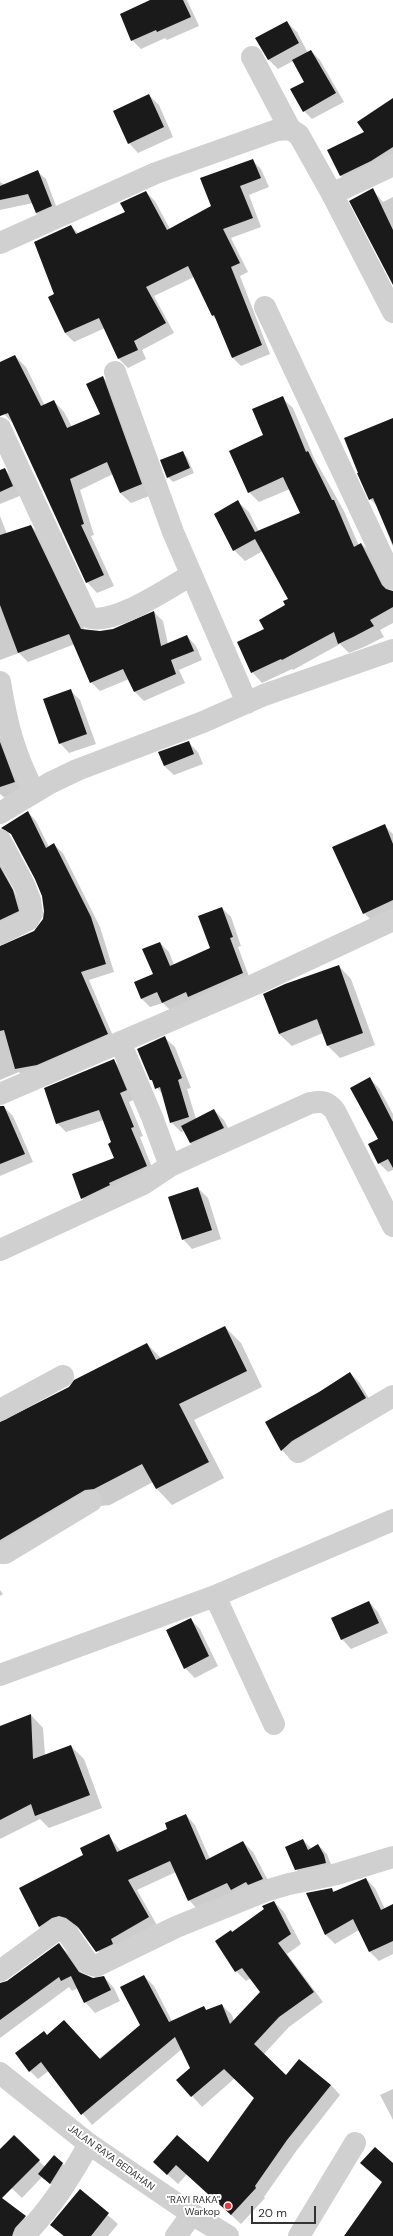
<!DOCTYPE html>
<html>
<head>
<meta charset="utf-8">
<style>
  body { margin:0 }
  #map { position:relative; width:393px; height:2236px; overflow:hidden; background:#fff; font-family:"DM Sans",sans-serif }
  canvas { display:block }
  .scale { position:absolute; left:251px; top:2206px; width:65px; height:18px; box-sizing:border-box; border:2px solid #333; border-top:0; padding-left:5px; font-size:12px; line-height:14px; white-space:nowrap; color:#333; -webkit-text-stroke:3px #fff; paint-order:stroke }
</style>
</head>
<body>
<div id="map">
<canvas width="393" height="2236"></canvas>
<div class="scale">20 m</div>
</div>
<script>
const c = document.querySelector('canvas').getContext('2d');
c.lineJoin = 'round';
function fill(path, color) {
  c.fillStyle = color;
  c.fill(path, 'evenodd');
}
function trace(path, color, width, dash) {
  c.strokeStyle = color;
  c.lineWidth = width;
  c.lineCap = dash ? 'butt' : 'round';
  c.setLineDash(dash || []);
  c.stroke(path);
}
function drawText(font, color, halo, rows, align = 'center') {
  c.font = font + ' "DM Sans",sans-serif';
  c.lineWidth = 4;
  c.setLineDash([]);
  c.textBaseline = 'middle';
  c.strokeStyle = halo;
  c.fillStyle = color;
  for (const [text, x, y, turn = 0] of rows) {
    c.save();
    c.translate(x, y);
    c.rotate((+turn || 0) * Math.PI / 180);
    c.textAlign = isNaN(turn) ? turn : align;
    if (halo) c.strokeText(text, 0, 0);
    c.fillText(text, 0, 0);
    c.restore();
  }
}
const shadow = new Path2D(`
  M152,0h35l12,26 -32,14 -2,-2 -24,11 -9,-9z
  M287,22l10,10 11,21 3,-2 9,9 24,42 -32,17 -8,-8 1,-28 -12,-22 -15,8 -10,-10z
  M149,95l10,10 14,32 -35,16 -9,-10z
  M393,134v29l-42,22 -10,-9 -12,-25z
  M252,160l9,9 8,18 -20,8 12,32 -30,11 17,34 -8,4 30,78 -29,12 -9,-9 -16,-38 -4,-4 -18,-38 -40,19 20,37 -32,17 4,9 -18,9 -9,-9 -14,-31 -31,14 -9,-9 -16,-36 6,-2 16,-69 8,8 47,-21 20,-21 9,9 15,28 42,-23z
  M38,172l8,7 13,35 -15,7 -8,-8 -3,-10 -33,7v-28l5,3z
  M373,190l10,12 10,-5v83z
  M15,356l11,11 19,39 9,-5 10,11 8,15 30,-12 1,-38 10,10 39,108 -21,8 -11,-10 -7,-19 -33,16 14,45 -3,1 23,50 -17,7 -10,-11 -72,-157 -11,-11 -4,2v-52z
  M282,398l11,10 21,50 30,53 15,35 3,-2 10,10 18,38h3v31l-13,7 4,7 -20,10 -15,6 -9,-9 -47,26 -1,-1 -30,14 -10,-11 13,-43 25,-30 -27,-48 -18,10 -11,-11 4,-48 11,10 10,20 42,-19 -11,-24 -31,13 -10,-10 16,-56z
  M393,419v128l-16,-41 -7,-7z
  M182,452l5,5 7,16 -21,9 -5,-5z
  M5,469l9,10 8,16 -22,9v-33z
  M0,516l7,18 24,-8 9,9 45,96 15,1 14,-2 40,-18 9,9 5,23 19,-8 9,10 6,14 -23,10 6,13 -41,18 -9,-9 -6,-13 -29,12 -9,-9 -16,-38 -47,18 -9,-9 -19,7z
  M70,690l10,10 16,44 -27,9 -9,-10z
  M0,737l7,7 17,48 -19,6 -5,-4z
  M188,742l10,10 5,12 -29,11 -10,-9z
  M28,812l8,9 13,26 5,-2 9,8 37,74 14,45 -25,8 27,63 -92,35 -5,-6 -19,8v-134l34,-14 10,-12 1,-9 -2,-16 -30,-60z
  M384,825l9,9v80l-19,9 -10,-10z
  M0,863l24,48 -24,19z
  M222,908l9,9 10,29 -3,1 13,35 -79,30 -9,-9 -13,4 -9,-9 13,-23 6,-32 9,9 5,13 37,-17z
  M339,966l12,13 24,66 -35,13 -12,-12 -5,-13 -31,13 -13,-12z
  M165,1038l10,9 16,41 -4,1 9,30 18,-9 10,10 9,18 -33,15 -10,-10 -5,-12 -4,1 -10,-10 -8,-27 -12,-15z
  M113,1060l9,9 13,30 -6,3 14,34 -3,1 15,38 -64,32 -9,-9 34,-39 -3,-16 -9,-23 -38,12 -9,-9z
  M369,1078l10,10 14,26v56l-5,2 -9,-9v-23z
  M4,1107l9,9 20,46 -33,14v-67z
  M198,1188l10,10 13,41 -29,10 -9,-10z
  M225,1327l16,16 21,44 -68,33 30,58 -52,27 -15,-16 -4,-7 -43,23 -9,1 -101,40v-124h6l141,-78 14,14z
  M350,1373l9,9 16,26 -84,52 -9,-10 38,-57z
  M0,1590l3,4 -3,2z
  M369,1602l9,10 10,21 -37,16 -9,-10z
  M190,1619l10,10 18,37 -23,12 -10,-10z
  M31,1715l12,13 2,27 26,-9 13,13 18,49 -53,20 -9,-9 -40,20v-112z
  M186,1815l9,10 15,34 33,-17 10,10 19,36 -74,22 -9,-10 -13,-28 -39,18 21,37 -52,34 -23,-29 -7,-5 -6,-2 -21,11 -10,-9 -19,-38 65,-34 23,-20 13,16 47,-22z
  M303,1840l9,9 6,-4 9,9 7,18 -29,7 -9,-10z
  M366,1879l9,9 10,21 8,-4v49l-14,7 -9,-9 -11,-22 -24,14 -9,-9 -19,-41 25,-5 3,3z
  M274,1902l10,10 17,32 -14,10 36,48 -34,25 -25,27 22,23 45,8 9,10 -43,55 -33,47 1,1 -24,26 -54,-50 -9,10 -24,-22 54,2 47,-66 -20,-20 -33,29 -24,-27 13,-12 -9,-19 -90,76 -30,-37 79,-63 3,-49 10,10 18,35 32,-14 3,4 15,-6 10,10 2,6 28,-29 -11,-14 -5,3 -10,-10 -4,-38z
  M59,1945l11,10 13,20 9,4 12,-2 10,11 6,13 -25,12 -10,-11 -7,-14 -6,3 -3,-4 -69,51v-54l8,-2z
  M48,2036l2,34 -12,9 -8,-8z
  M393,2089v31l-13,-25z
  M14,2136l31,31 9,-11 14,13 -13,19 -13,-11 -20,21 -22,-21v-26z
  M80,2191l38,33 -10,12h-45l-11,-11z
  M0,2198l35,28 -8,10h-24l-3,-2z`);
const building = new Path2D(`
  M150,0h33l8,17 -34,15 -1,-2 -25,11 -11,-27z
  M287,21l12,22 -31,17 -13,-22z
  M311,50l25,43 -33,19 -13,-23 14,-7 -12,-22z
  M149,94l15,33 -36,17 -15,-33z
  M393,98v49l-22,14 -31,15 -13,-26 37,-18 -7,-10z
  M253,159l8,19 -21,8 13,32 -30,11 17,34 -9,4 31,78 -30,13 -18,-43 -2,1 -24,-50 -42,21 20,36 -32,18 4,9 -20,9 -19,-41 -34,15 -17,-36 6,-3 -20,-52 37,-17 5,9 49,-22 -5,-9 26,-12 21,39 44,-24 -11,-28z
  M38,170l14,36 -16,7 -8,-19 -28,6v-14z
  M373,188l20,42v55l-44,-84z
  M15,355l26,51 13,-6 13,28 33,-14 -14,-30 17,-8 39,108 -22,9 -13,-31 -37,17 14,45 -3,1 23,50 -18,8 -78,-170 -8,3v-54z
  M283,396l23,56 2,-1 24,49h2l20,47 7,-4 21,42 4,4 7,2v16l-23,13 4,6 -21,11 -15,7 -4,-12 -52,28 -1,-1 -30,14 -14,-31 27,-13 -5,-9 26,-15 -2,-4 5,-2 -33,-60 -22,12 -19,-37 24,-14 17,32 45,-19 -17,-36 -35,16 -19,-42 34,-16 -11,-26z
  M393,418v127l-20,-47 -4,2 -12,-27h1l-14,-35z
  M183,451l7,17 -23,10 -7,-18z
  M5,468l8,18 -13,6v-22z
  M31,525l50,104 19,2 13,-2 41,-18 7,35 26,-11 7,16 -23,9 5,14 -42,18 -11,-23 -33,14 -21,-49 -51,19 -18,-48v-70z
  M71,689l16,45 -28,10 -16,-45z
  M189,741l5,13 -30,12 -6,-14z
  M0,742l15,40 -15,5z
  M28,811l18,37 8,-5 37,74 15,47 -25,8 27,62 -71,31 -22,4 -11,-39 -4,1v-85l34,-15 9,-12 1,-8 -2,-15 -7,-17 -24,-45 -10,-6z
  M385,824l8,20v56l-30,14 -31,-67z
  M0,867l13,23 6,21 -19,9z
  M222,907l11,30 -3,1 13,35 -55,24 -2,-5 -24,11 -5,-11 -16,7 -7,-17 19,-8 -11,-25 18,-7 10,24 40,-18 -12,-32z
  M339,965l24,68 -36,13 -10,-27 -38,15 -16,-40 22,-10z
  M165,1036l17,42 -4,2 11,37 -19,6 -10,-36 -5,2 -3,-9h-2l-13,-31z
  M114,1059l13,31 -7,3 14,34 -3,1 16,38 -38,17 1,2 -29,14 -9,-25 42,-16 -6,-14 3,-2 -12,-32 -43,14 -12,-36z
  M370,1077l23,45v46l-5,-9 -10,5 -10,-20 10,-5 -28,-51z
  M0,1106h4l21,48 -25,10z
  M214,1109l10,19 -34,15 -9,-17z
  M198,1187l14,43 -30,10 -14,-43z
  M225,1326l22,45 -68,33 30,58 -53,27 -14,-25 -48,25 -9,1 -85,50v-118l69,-35 5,-7 73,-37 9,17z
  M350,1372l16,26 -74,43 -11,10 -16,-29 54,-30z
  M369,1601l10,22 -38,17 -10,-22z
  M191,1618l18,38 -25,13 -18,-39z
  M31,1714l2,45 38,-14 19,50 -55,21 -4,-12 -31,16v-94z
  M186,1814l20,46 37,-19 20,38 -15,6 -2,-3 -15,8 -4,-7 -39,18 -18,-40 -42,19 21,37 -38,22 2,5 -17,8 -18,-25 -12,-9 -7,-2 -7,2 -13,9 -20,-39 64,-33 -3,-7 29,-14 8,18 50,-23 -2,-6z
  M303,1839l5,11 10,-6 6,11 2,8 -31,7 -10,-23z
  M366,1878l15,32 12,-6v37l-24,11 -16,-33 -28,16 -19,-42 26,-5 1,4z
  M274,1901l17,33 -13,9 36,49 -35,25 -25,27 32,31 13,-16 32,26 -44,55 -32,46 1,2 -25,27 -55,-50 -9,10 -14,-13 24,-27 31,27 46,-64 -30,-29 -33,28 -15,-17 14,-12 -15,-31 -94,78 -40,-53 -12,10 -14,-19 29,-22 3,4 17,-15 36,39 40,-34 -20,-38 24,-12 25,47 35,-16 2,4 16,-6 8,20 30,-32 -18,-24 -7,4 -20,-31 16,-11 1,2 32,-23 -2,-3z
  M59,1943l20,29 14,6 11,-2 7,14 -27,13 -13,-27 -10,5 -2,-4 -59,43v-37l7,-2z
  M14,2135l26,25 -38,38 24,18 -11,12 -3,8h-12v-87z
  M375,2147l18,16v73h-49l38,-54 -22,-19z
  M54,2155l9,8 -13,21 -12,-10z
  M80,2189l29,24 -18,23h-27l-14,-11z`);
const minor = new Path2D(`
  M252,57l38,72 9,6 33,59 61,118
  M332,194l61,-29
  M0,243l156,-70 121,-43 13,-1
  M265,307l128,272
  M115,372l58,160 74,171
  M0,428l88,189c24,10 82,-30 103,-42
  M0,682c7,43 14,71 34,110
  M0,813l50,-30 27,-13 126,-48 61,-27 129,-45
  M0,840l24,45 6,15 2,13 -4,7 -28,14
  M120,1042l32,75 18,49
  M0,1094l258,-111 135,-63
  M0,1250l143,-66 27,-18 140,-63c12,-2 17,-2 25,8l58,115
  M0,1410l63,-34
  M298,1452l95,-56
  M0,1553h5l86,-52
  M215,1596l59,128
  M0,1675l215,-79 178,-76
  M0,1971l59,-43 9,6 21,30 7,2 80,-39 89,-36 24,-7 48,-10 56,-17
  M24,2236c27,-28 46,-58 65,-92
  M176,2236l16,-22
  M299,2236l56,-93`);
const tertiary = new Path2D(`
  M0,2073l89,71 103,70 36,22`);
const markers = [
  [228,2206,4,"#e63946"]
];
const streetNames = [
  ["JALAN RAYA BEDAHAN",111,2158,36]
];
const poiNames = [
  ["\"RAYI RAKA\"",220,2200],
  ["Warkop",220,2212]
];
fill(shadow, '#0003');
fill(building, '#1a1a1a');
trace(minor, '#d0d0d0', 22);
trace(tertiary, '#d0d0d0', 22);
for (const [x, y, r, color] of markers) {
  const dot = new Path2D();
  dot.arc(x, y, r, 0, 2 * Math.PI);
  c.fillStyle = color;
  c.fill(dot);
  trace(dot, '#fff', 1.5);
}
drawText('10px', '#333', '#fff', streetNames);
drawText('10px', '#333', '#fff', poiNames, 'right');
</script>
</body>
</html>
